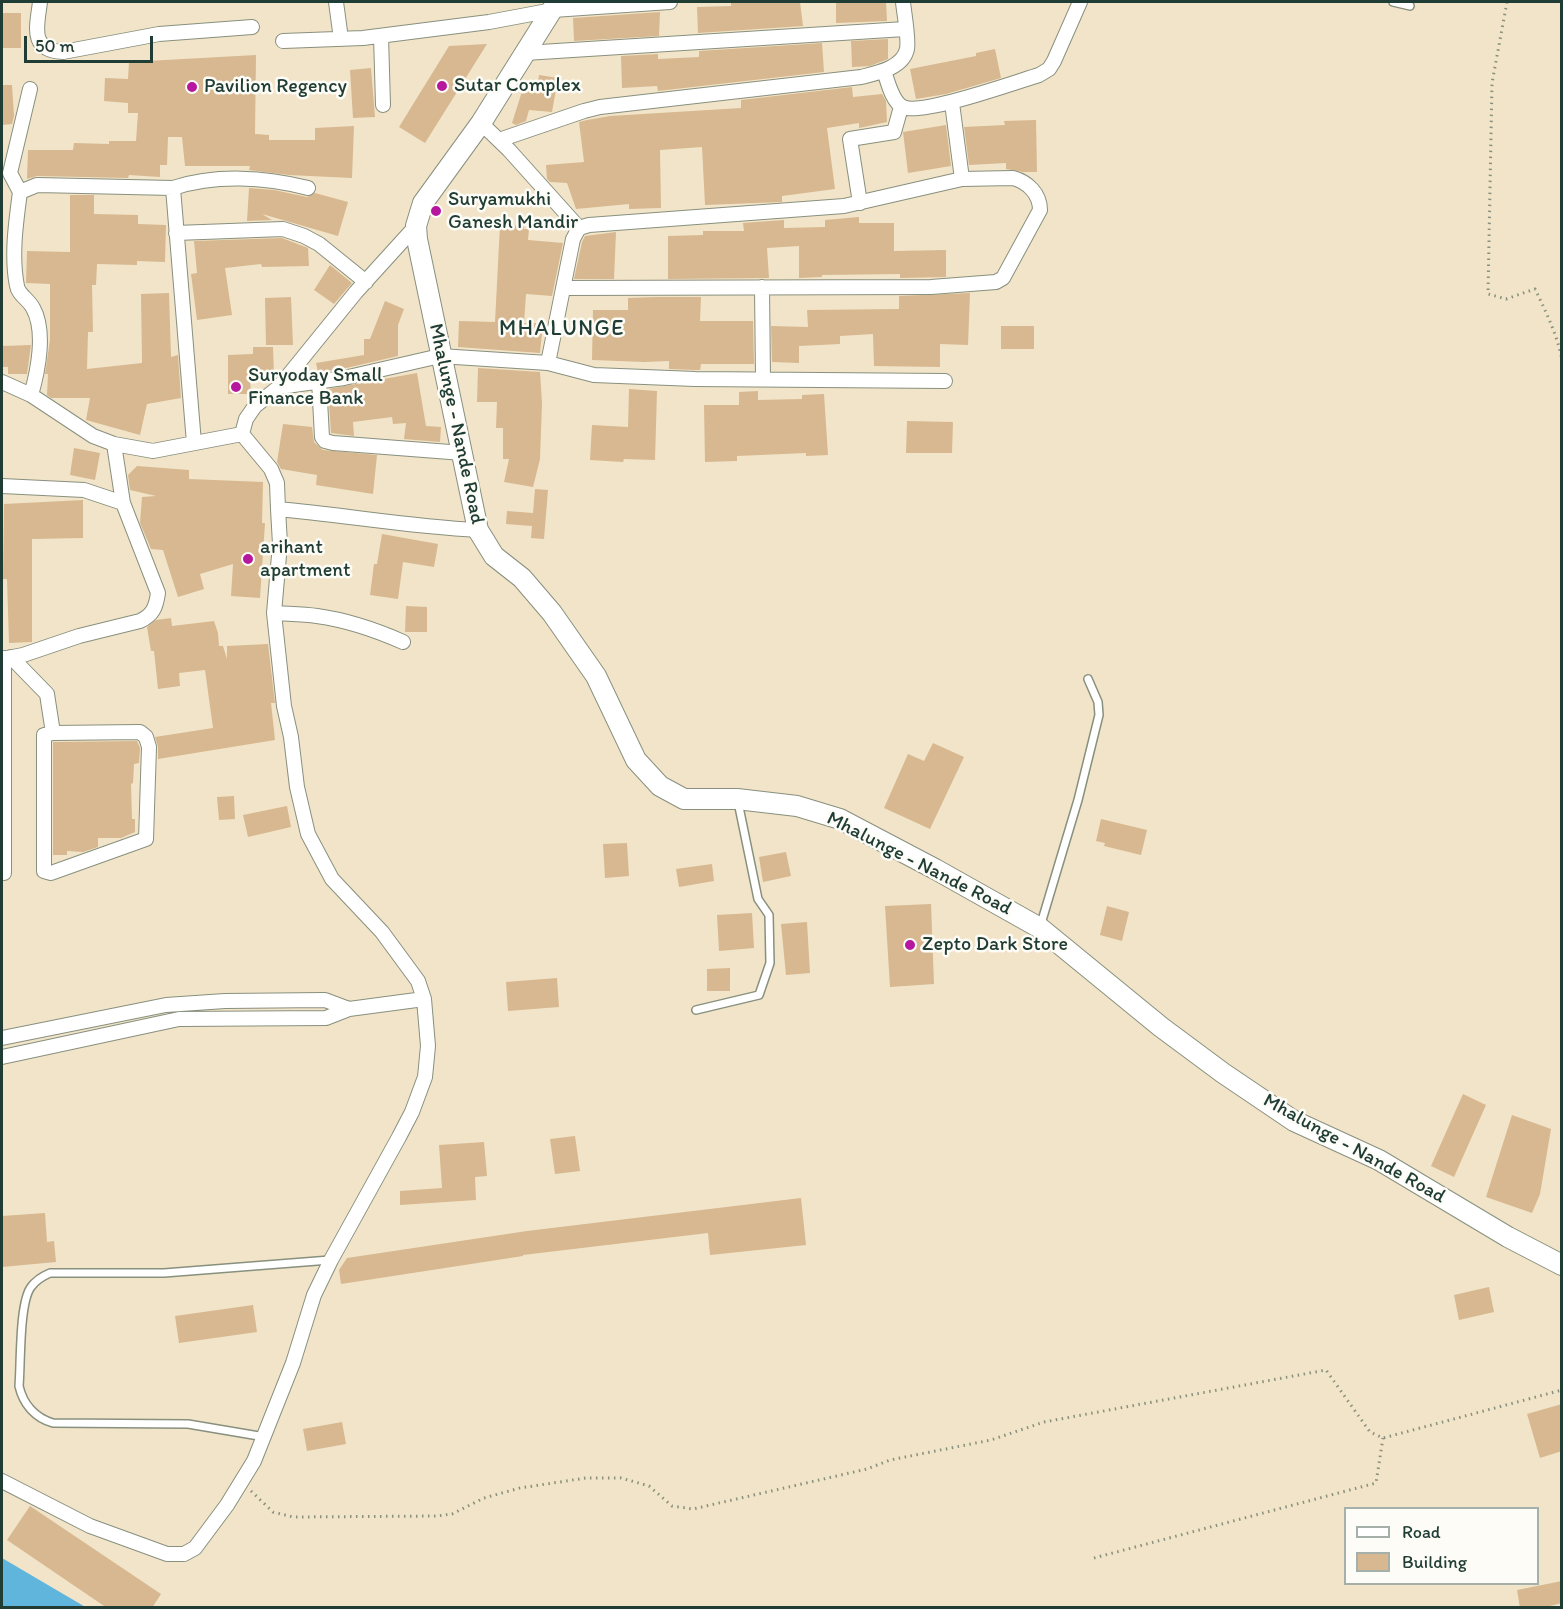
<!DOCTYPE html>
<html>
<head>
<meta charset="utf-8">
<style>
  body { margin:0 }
  #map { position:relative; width:1563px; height:1609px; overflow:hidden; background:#f2e4c8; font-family:Itim,sans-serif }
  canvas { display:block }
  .frame { position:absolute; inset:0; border:3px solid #1f3d34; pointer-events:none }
  .legend { position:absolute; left:1344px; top:1507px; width:195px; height:78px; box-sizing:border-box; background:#fdfcf7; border:2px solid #a4b0a9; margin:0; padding:8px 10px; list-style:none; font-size:18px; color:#1f3d34 }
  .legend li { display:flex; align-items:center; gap:12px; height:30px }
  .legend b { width:30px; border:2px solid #a4b0a9 }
  .scale { position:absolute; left:24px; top:36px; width:129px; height:27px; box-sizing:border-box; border:3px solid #1f3d34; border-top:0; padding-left:8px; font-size:18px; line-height:21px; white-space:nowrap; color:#1f3d34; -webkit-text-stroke:4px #fdfcf7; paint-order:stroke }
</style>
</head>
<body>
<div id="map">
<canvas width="1563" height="1609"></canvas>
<div class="frame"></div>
<ul class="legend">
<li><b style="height:8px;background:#fff"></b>Road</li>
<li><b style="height:16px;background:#d7b890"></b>Building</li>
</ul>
<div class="scale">50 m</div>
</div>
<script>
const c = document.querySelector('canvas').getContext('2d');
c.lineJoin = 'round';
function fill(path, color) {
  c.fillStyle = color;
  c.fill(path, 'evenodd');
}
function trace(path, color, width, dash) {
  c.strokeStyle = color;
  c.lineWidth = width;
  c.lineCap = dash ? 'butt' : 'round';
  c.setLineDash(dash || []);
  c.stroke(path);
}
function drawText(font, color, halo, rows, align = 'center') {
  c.font = font + ' Itim,sans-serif';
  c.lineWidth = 5;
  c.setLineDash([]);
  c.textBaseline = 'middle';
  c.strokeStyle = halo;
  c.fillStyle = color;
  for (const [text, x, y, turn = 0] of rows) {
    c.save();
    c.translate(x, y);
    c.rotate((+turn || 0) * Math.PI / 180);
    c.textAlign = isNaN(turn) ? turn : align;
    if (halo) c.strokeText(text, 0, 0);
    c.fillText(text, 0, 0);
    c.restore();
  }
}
const water = new Path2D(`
  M2,1558l80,47 3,2h-83z`);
const building = new Path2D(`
  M731,2h69l3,24 -105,7 -1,-26 34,-1z
  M836,2h50l1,19 -51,2z
  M660,12l-1,24 -85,5 -1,-23z
  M2,13h19v35h-19z
  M888,39v20l-18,7 -18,1 -1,-26z
  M822,43l2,29 -166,19 -1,-5 -35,2 -1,-32 37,-2v5l41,-2v-6z
  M487,44l-62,99 -26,-16 50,-81z
  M995,49l6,29 -55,16 -30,5 -6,-30 66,-13v-3z
  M256,55l-1,79 14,1v5h46v-12l39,-2 -2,52 -63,-3 -40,-5 1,-4h-65l-3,-29h-14l-1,28h-7v12l-31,-2 -1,3 -91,-2 -10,3 1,-29h45l1,-7 35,1v-3h27l2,-28h-10v-10l-24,-2 1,-23 23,1 1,-17z
  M371,68l4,49 -22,1 -3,-48z
  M539,75l19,3 -6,34 -23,-2 -3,11 -10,4 -4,-2 12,-38 14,-1z
  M2,85h10l2,31 -2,8 -10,1z
  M852,87l1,10 29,-3 4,7 1,21 -28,6v-5l-32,5 8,61 -53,7v6l-77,3 -3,-58 -42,3 1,58 -32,1v-5l-53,5 -9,-26 -17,-1 -3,-3 -1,-14 38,-3 -5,-40 8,-2 23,-4 131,-8v-8z
  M1036,120l1,52h-14l-17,-3v-6l-37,2 -5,-38 41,-2 -1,-4z
  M946,125l5,41 -43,7 -5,-41z
  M249,188l25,2 33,7 8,-4 33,9 -10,34 -76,-22 10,6 -25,1z
  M70,195h24v19l44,1v9l28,1 -1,37 -28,-1v4l-40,-1 -1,21h-4l1,47h-5l-1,37 55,-6 -1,-69 28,-1 2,64 7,-2 3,43 -34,6 -7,31 -54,-15 4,-22h-39l-4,-3 1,-21h-3l5,-34v-56l-24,-1 1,-32 43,1z
  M859,217v6h35v28l52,-1v27l-46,1v-4l-78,1v2l-23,1v-32l-32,2 2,30 -101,1v-43l35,-1v-4h41l-1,-8 41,-3v8l41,-1v-7z
  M500,225l24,1v3h5l-1,11 35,3 -11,53 -26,-2 -2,29h19l-3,30 -82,-6 1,-26 36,1z
  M616,232l-2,47h-40l8,-37 3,-6z
  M282,238l26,10 1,18 -47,1 -1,-3 -36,4 7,47 -35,5 -6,-46 6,-1 -3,-32z
  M330,265l22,18 -18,21 -20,-14z
  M970,293l-2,52 -28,-1v23l-66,-1 -1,-32 -33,2v8l-41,2v17l-27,-1 -1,-36 37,1 -1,-17 92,-1v-13z
  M291,297l2,48h-27l-1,-47z
  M657,297h44l-1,24h53l1,43h-53l-1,6h-5l-26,-1v-8l-25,1 -52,-2 1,-50h35v-12z
  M385,301l19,8 -6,16v31l-56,13 -24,3 -2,-9 48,-8v-16h6z
  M1001,326h33v23h-33z
  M31,345l-4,29h-19v-7h-6v-21z
  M253,347h20l1,30 -24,1 1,16h-23v-39l25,-1z
  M478,368l62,4 2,31 -2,56 -7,28 -29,-5 5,-23h-6v-31h-7l1,-26h-20z
  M417,373l9,53 15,1 -1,15 -36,-3 2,-16 -13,1 -1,-7 -39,5 1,14 -23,-3 -3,-44z
  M629,389l28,2 -2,69 -31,-1 -1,3 -33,-2 2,-35 36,2z
  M758,391v9l44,-1v-4l22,-1 4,61 -22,1v-3l-69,3v5l-32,1 -1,-57h35v-13z
  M907,421l46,1 -1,31h-46z
  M283,424l29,3 2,15 9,8 54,5 -4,39 -57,-9 1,-10 -36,-6 -4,-7z
  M74,448l26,5 -5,27 -25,-5z
  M137,466l52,4v9l74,3 -1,41h3l-5,75 -29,-2 2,-32 -33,10 4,15 -26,8 -15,-47 -12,-1 -11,-26 2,-26 14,-1 -26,-6 -2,-15z
  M535,489l13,1 -4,49 -13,-1 1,-12 -26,-2 1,-13 26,2z
  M83,500v38l-51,1v103l-23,1 -2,-64h-4l1,-75z
  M382,534l56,10 -4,23 -31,-5 -5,37 -28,-4 4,-31h3z
  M406,606l21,1v25h-22z
  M171,618l1,8 42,-5 4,12 1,13h4l4,13v-13l41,-2 7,59h-4l4,37 -117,19v-12l-3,-10 58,-9 -8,-58 -26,3 1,13 -22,3 -4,-38h-3l-4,-24 9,-7z
  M137,741l3,7 -1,15 -5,1 -1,19 -2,1 1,35h3v13l-14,6h-23v9l-15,5 -16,-1v4h-14v-113z
  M933,743l31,14 -34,72 -46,-21 24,-54 16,7z
  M234,796l1,23 -16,1 -2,-23z
  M287,806l4,21 -43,10 -5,-22z
  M1101,819l46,11 -6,25 -37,-9 1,-3 -9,-2z
  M627,843l2,33 -24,2 -2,-34z
  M786,852l5,24 -28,6 -4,-25z
  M712,864l2,17 -35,6 -3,-18z
  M931,904l3,80 -44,3 -5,-81z
  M1107,906l22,6 -7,29 -22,-6z
  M752,913l2,35 -35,3 -2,-36z
  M807,922l3,51 -24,2 -5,-51z
  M730,968v23h-23v-22z
  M557,978l2,29 -51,4 -2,-29z
  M1463,1094l23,11 -32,72 -23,-11z
  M1512,1115l39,14 -11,65 -8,19 -46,-16z
  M575,1136l5,35 -25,3 -5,-35z
  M484,1142l3,34 -12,1 1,23 -76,5v-14l42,-3 -3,-43z
  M801,1198l5,47 -96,10 -2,-22 -185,22v1l-182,28 -2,-14 8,-12 180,-27z
  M45,1213l2,29 7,-1 2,21 -54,5v-51z
  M1489,1287l5,25 -35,8 -5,-25z
  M253,1305l4,27 -78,11 -4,-27z
  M1562,1404v47l-22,7 -13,-44z
  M342,1422l4,22 -39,7 -4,-22z
  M30,1506l131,88 -9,14h-45l-100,-68z
  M1562,1581v22l-20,5h-22l-3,-18z`);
const path = new Path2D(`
  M1507,2l-15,81 -4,211 18,5 29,-10c11,23 22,45 27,71
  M251,1491l22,21 20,5 144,-1 15,-2 32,-16 36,-10 66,-10h35l28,8 23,20 21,3 174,-40 23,-9 101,-20 53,-18 282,-52 44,62 13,6 179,-48
  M1094,1558l282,-75 7,-45`);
const lane = new Path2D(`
  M1393,2l17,4
  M1040,927l38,-127 21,-85 -1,-13 -10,-23
  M696,1010l63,-15 11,-32 -1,-48 -11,-16 -20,-97
  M265,1437l-77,-13 -135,-1c-18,-5 -30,-19 -34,-37 2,-22 0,-83 12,-99 5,-7 12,-11 19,-14h114l166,-13`);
const street = new Path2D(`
  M40,2c-3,25 -11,48 23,50l96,-18 93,-7
  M336,2l5,37
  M381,36l2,69
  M283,41l80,-3 126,-16 64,-12 117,-8
  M525,53l380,-24
  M884,71c4,11 8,31 19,36 18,9 113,-25 136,-32l10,-6 5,-8 26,-59
  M481,123l28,27 70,78
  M499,140l85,-29 16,-4 261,-30c16,-4 42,-9 46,-28 2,-10 -3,-36 -4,-47
  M173,188c43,-14 92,-11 135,0
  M20,192l-10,-19 20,-84
  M860,203l-10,-64 44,-7 7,-25
  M176,233l107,-4 21,7 15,8 47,38
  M762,287l1,92
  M563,288l368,-1 65,-5 7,-4 37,-68c0,-16 -12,-28 -27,-32l-51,1 -10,-76
  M548,363l25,-124 6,-11 10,-3 255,-19 118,-27
  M319,381l3,56 3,4 8,2 130,10
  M2,382l29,13 62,41 21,8 39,7 89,-17
  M279,387l65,-9 96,-22 108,7 46,12 101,4 250,2
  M31,395c7,-24 15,-64 2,-87 -4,-8 -15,-14 -16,-22 -6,-30 -1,-64 3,-94l17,-7 136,3 21,255
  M242,434l29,35 6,14 1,26c67,6 133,18 200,21
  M242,434l4,-15 9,-13 24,-19 77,-95 60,-66
  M2,486l82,4 39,13
  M274,613l6,-69 -2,-35
  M11,657l36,37 6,39 -9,2v136l7,2 95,-34 3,-92 -3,-10 -6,-5 -87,1
  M4,658v215
  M2,659l21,-4 56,-19 61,-15c13,-6 16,-14 18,-28l-35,-90 -9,-59
  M2,1038l164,-33 59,-4 100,-1 24,9
  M2,1057l177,-38 147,-1 23,-9 75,-10
  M2,1481l88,45 77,28h17l11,-6 32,-43 27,-44 39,-98 21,-68 17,-35 68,-123 13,-25 13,-35 3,-31 -4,-47 -6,-18 -36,-49 -50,-53 -24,-45 -11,-47 -6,-50 -7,-31 -10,-93c14,1 29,1 43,3 29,4 59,14 86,26`);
const secondary = new Path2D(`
  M557,2l-76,121 -58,80 -7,23 1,13 61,291 16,26 28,22 30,35 44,63 40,84 24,26 24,13h53l60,7 43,13 95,50 105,59 121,99 62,46 71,48 85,39 129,77 54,28`);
const markers = [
  [442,86,6,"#b5179e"],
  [192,87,6,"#b5179e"],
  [436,211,6,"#b5179e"],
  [236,387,6,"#b5179e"],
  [248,559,6,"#b5179e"],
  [910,945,6,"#b5179e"]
];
const poiNames = [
  ["Sutar Complex",454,86],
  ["Pavilion Regency",204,87],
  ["Suryamukhi",448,200],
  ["Ganesh Mandir",448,223],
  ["Suryoday Small",248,376],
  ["Finance Bank",248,399],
  ["arihant",260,548],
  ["apartment",260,571],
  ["Zepto Dark Store",922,945]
];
const streetNames = [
  ["Mhalunge - Nande Road",456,424,78],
  ["Mhalunge - Nande Road",919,864,27],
  ["Mhalunge - Nande Road",1354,1149,29]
];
const quarterNames = [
  ["MHALUNGE",562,329]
];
fill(water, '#60b5dc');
fill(building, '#d7b890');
trace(lane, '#88907e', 10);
trace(street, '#88907e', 16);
trace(secondary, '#88907e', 22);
trace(path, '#88907e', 3, [1.5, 4.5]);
trace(lane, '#fff', 7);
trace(street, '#fff', 14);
trace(secondary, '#fff', 20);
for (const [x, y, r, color] of markers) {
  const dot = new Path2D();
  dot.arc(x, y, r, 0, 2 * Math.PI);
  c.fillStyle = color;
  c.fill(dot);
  trace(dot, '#fdfcf7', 2);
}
drawText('20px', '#1f3d34', '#fdfcf7', poiNames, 'left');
drawText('20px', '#1f3d34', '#fdfcf7', streetNames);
c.letterSpacing = '1.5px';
drawText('22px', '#1f3d34', '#fdfcf7', quarterNames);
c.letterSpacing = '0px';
</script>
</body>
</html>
